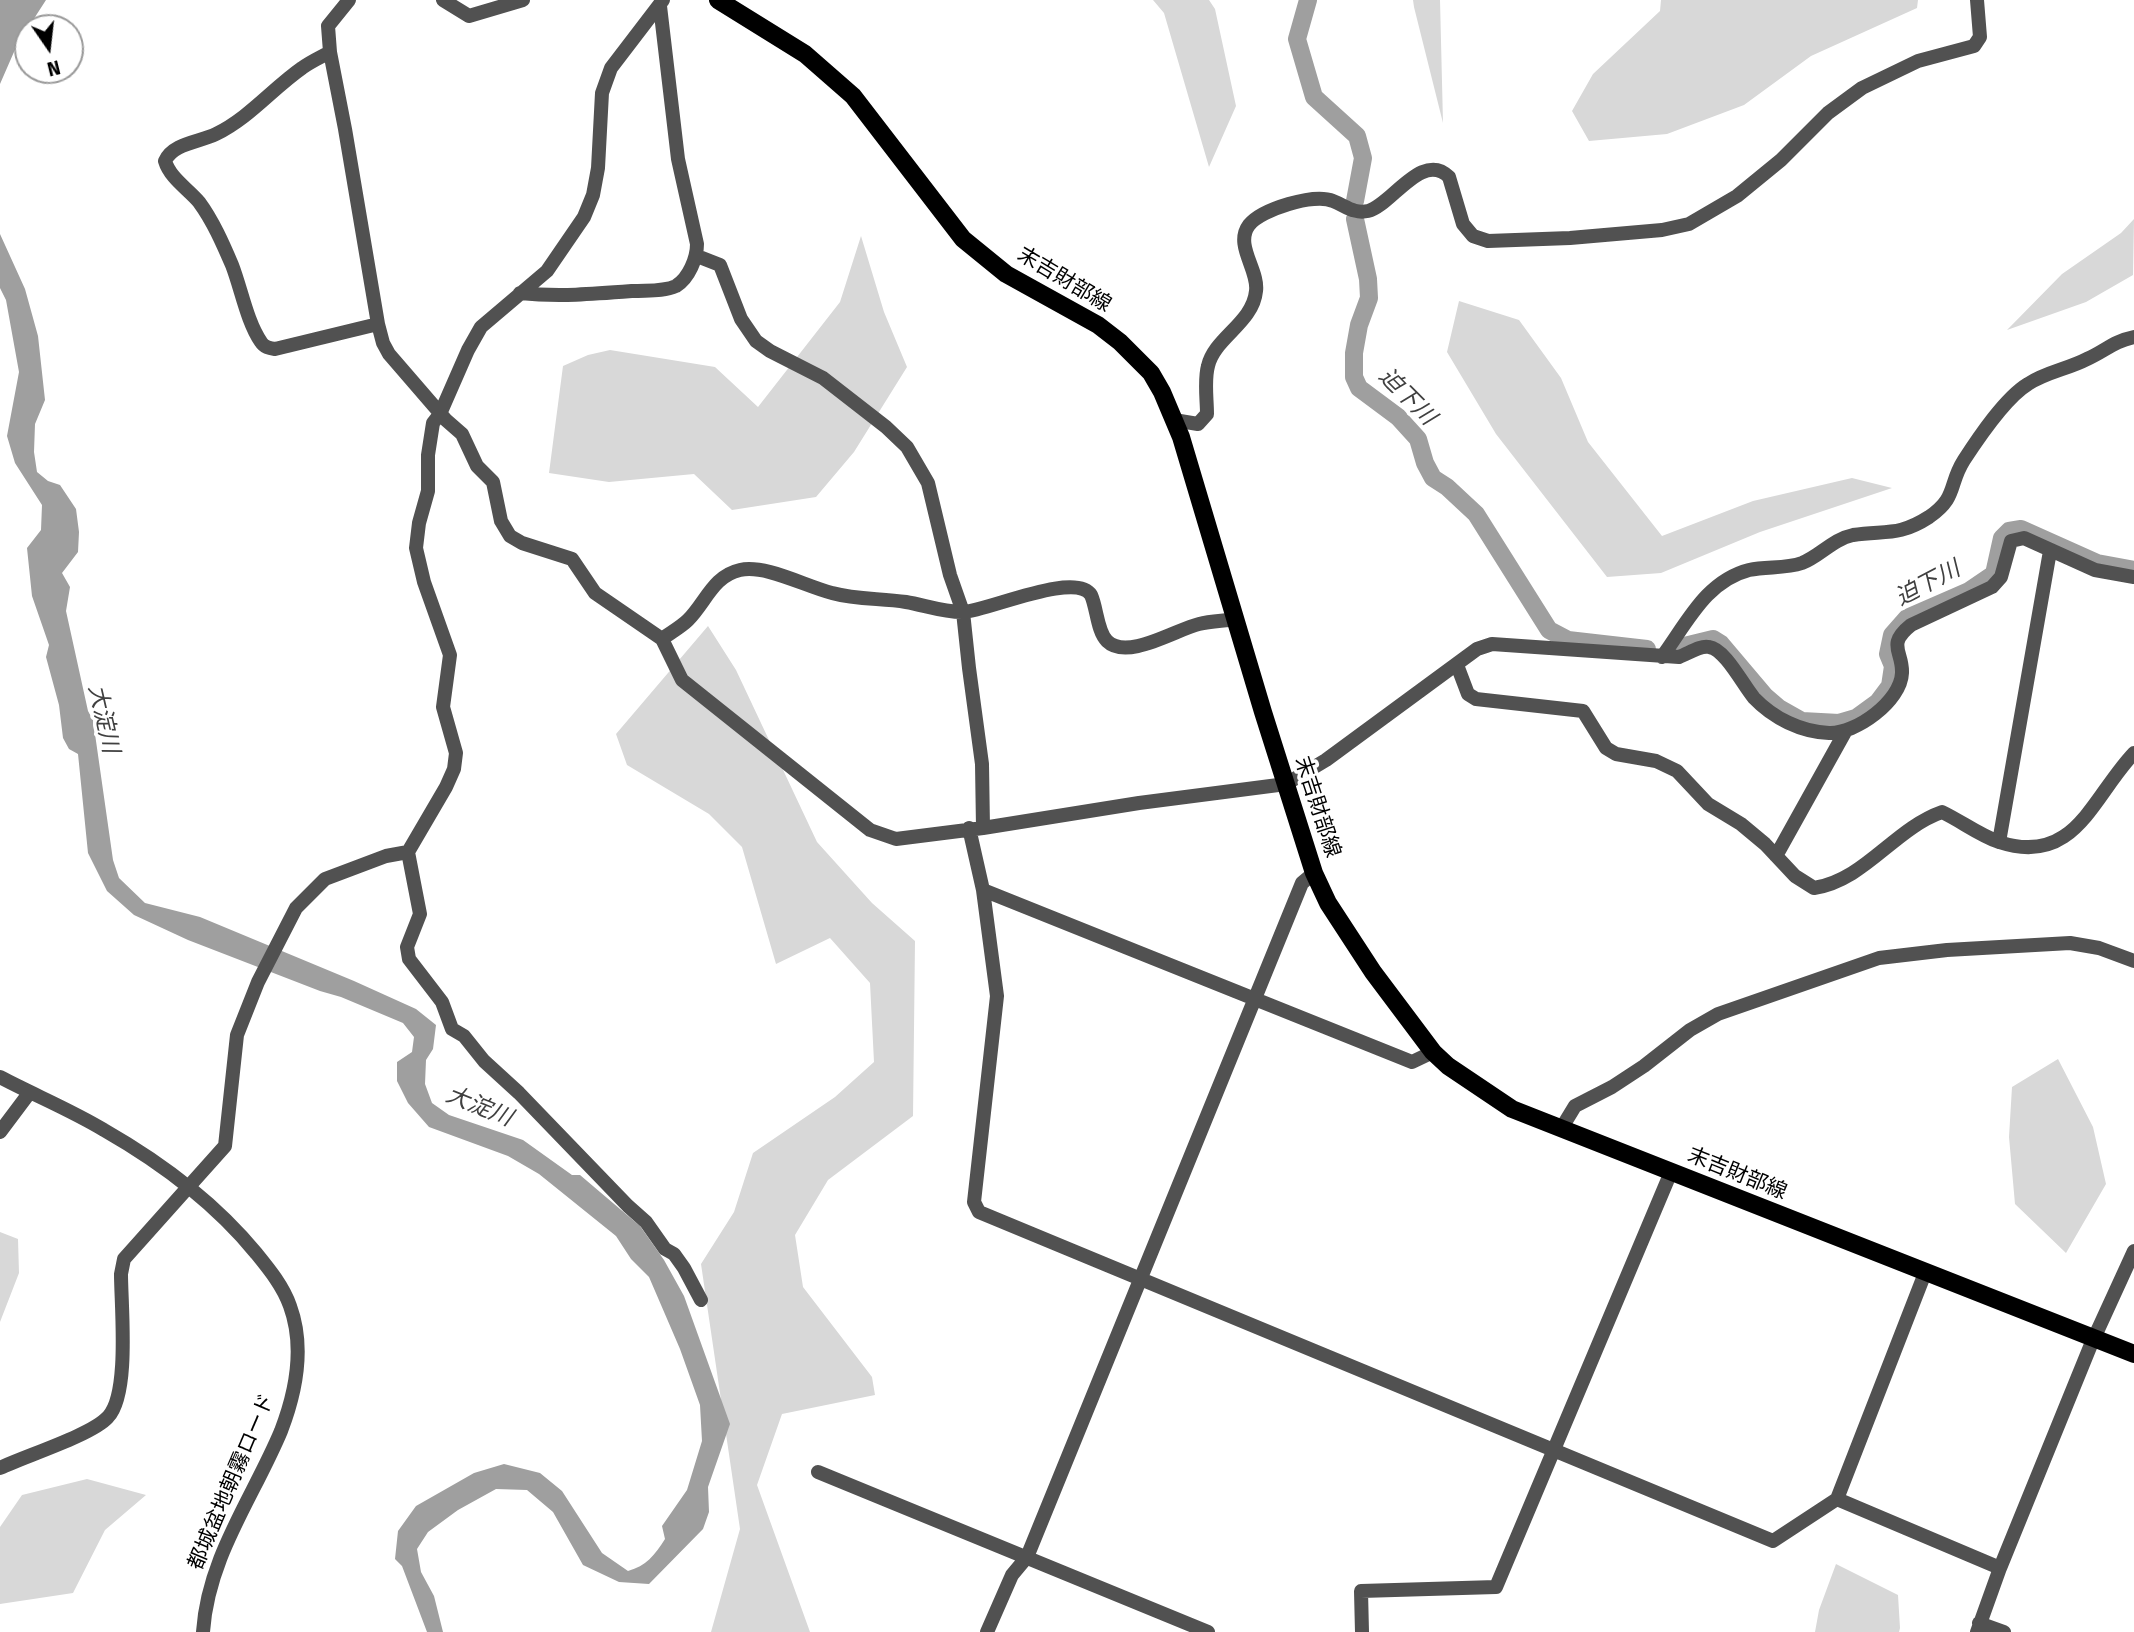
<!DOCTYPE html>
<html>
<head>
<meta charset="utf-8">
<style>
  body { margin:0 }
  #map { position:relative; width:2134px; height:1632px; overflow:hidden; background:#fff; font-family:"Fira Sans",sans-serif }
  canvas { display:block }
  .north { position:absolute; left:14px; top:14px; width:70px; height:70px; box-sizing:border-box; background:#fff; border:2px solid #999; border-radius:50%; rotate:166deg; font-size:19px; font-weight:700; line-height:28px; text-align:center; color:#000 }
  .north::after { content:''; display:block; margin:auto; width:24px; height:32px; background:#000; clip-path:polygon(50% 0,100% 100%,50% 72%,0 100%) }
</style>
</head>
<body>
<div id="map">
<canvas width="2134" height="1632"></canvas>
<div class="north">N</div>
</div>
<script>
const c = document.querySelector('canvas').getContext('2d');
c.lineJoin = 'round';
function fill(path, color) {
  c.fillStyle = color;
  c.fill(path, 'evenodd');
}
function trace(path, color, width, dash) {
  c.strokeStyle = color;
  c.lineWidth = width;
  c.lineCap = dash ? 'butt' : 'round';
  c.setLineDash(dash || []);
  c.stroke(path);
}
function drawText(font, color, halo, rows, align = 'center') {
  c.font = font + ' "Fira Sans","Noto Sans JP",sans-serif';
  c.lineWidth = 7;
  c.setLineDash([]);
  c.textBaseline = 'middle';
  c.strokeStyle = halo;
  c.fillStyle = color;
  for (const [text, x, y, turn = 0] of rows) {
    c.save();
    c.translate(x, y);
    c.rotate((+turn || 0) * Math.PI / 180);
    c.textAlign = isNaN(turn) ? turn : align;
    if (halo) c.strokeText(text, 0, 0);
    c.fillText(text, 0, 0);
    c.restore();
  }
}
const green = new Path2D(`
  M1153,0h56l6,9 21,97 -27,61 -45,-154z
  M1413,0h27l3,123 -29,-116z
  M1661,0h257l-1,8 -106,48 -67,49 -77,29 -78,7 -17,-30 21,-37 67,-63z
  M2134,219l-1,56 -47,27 -79,28 55,-56 59,-41z
  M861,236l23,76 23,55 -53,85 -38,45 -84,13 -38,-36 -85,8 -60,-9 14,-107 25,-11 22,-5 105,17 43,40 82,-105z
  M1459,301l60,19 42,58 27,64 74,94 91,-35 99,-23 40,10 -132,44 -99,41 -54,4 -111,-143 -49,-82z
  M708,626l28,44 81,172 55,61 43,38 -2,175 -85,64 -33,55 8,52 69,90 3,18 -93,19 -25,71 53,147h-99l29,-103 -39,-265 33,-52 19,-59 82,-56 39,-35 -4,-79 -40,-45 -54,26 -34,-117 -33,-33 -82,-49 -11,-31z
  M2058,1059l35,68 13,57 -40,69 -51,-49 -6,-67 3,-50z
  M0,1232l18,7 1,34 -19,49z
  M87,1479l59,16 -41,35 -32,63 -73,11v-77l22,-32z
  M1836,1564l62,31 2,33 -1,4h-84l4,-22z`);
const water = new Path2D(`
  M0,0h46l-29,45 -17,39z
  M0,234l25,55 13,47 7,64 -10,24 -1,28 3,20 11,9 12,4 16,24 3,23 -1,20 -16,21 8,14 -4,24 22,100 5,9 20,140 6,18 26,25 55,14 154,64 62,28 20,16 -3,24 -7,11 -1,24 7,19 17,12 74,25 49,35h8l60,51 24,34 20,36 46,128 -22,63 1,25 -6,17 -54,55 -30,-2 -36,-17 -30,-53 -26,-22 -31,-1 -38,21 -30,22 -11,17 4,23 13,24 9,36h-16l-25,-66 -7,-7 3,-28 18,-25 58,-33 30,-9 36,9 22,18 40,62 26,18c18,-5 27,-16 37,-32l-3,-13 25,-36 15,-49 -2,-36 -20,-56 -31,-72 -18,-18 -15,-23 -77,-62 -31,-18 -79,-29 -21,-24 -11,-22v-19l15,-10 2,-15 -11,-14 -62,-26 -21,-6 -132,-51 -54,-25 -27,-24 -19,-38 -10,-99 -9,-5 -6,-11 -4,-33 -13,-48 3,-12 -17,-49 -5,-48 14,-18 1,-25 -27,-42 -8,-27 12,-64 -13,-72 -6,-12z`);
const river = new Path2D(`
  M1308,0l-11,39 17,58 43,39 6,22 -8,43
  M1355,219l13,60 1,19 -10,27 -5,28v24l5,11 39,29 20,22 7,24 8,15 14,9 29,27 73,116 19,10 79,9
  M1676,648l37,-9 8,5 44,52 14,12 23,13 37,2 17,-5 22,-16 12,-16 3,-20 -5,-12 4,-19 15,-17 62,-27 25,-17 8,-36 7,-7 12,-2 76,34 37,7`);
const minor = new Path2D(`
  M349,0l-21,26 2,26 15,77 33,195 5,19 6,11 57,66 16,14 15,32 16,16 8,39 9,15 12,7 50,16 23,34 67,46 20,41 188,150 26,9 87,-11 156,-25 147,-19 40,-24 151,-111 15,-5 187,13c9,-3 21,-12 30,-10 16,2 34,38 45,51 19,20 47,34 75,35 27,1 72,-32 73,-60 1,-22 -16,-28 9,-48l81,-38 9,-10 10,-36 13,-3 71,32 39,7
  M443,0l26,16 54,-16
  M663,0l-52,68 -9,25 -4,75 -5,27 -9,22 -37,54 -66,56 -13,23 -28,64 -7,9 -5,32v36l-9,32 -3,25 8,34 26,73 -7,52 13,46 -2,16 -8,18 -38,65 12,62 -13,33 2,12 33,43 10,27 12,7 20,25 35,32 109,113 18,16 19,27 9,5 10,14 17,32
  M330,52c-9,5 -20,10 -28,16 -30,21 -53,50 -86,66 -16,8 -43,9 -51,27 5,17 23,28 34,41 14,19 24,42 33,63 9,23 15,57 29,77 3,5 8,6 14,7l103,-25
  M697,256l23,9 21,54 15,22 14,10 53,27 63,49 21,20 21,36 22,92 13,37 6,56 13,96 1,64
  M520,293c38,4 75,1 113,-2 14,-1 30,1 43,-5 13,-8 21,-28 21,-42l-19,-85 -18,-153
  M1174,420l24,4 9,-10c0,-15 -3,-34 1,-48 6,-28 45,-43 48,-75 3,-21 -22,-46 -7,-66 13,-16 65,-32 84,-24 13,5 21,13 35,10 23,-5 54,-61 81,-34l14,47 10,12 15,5 82,-3 92,-8 27,-6 48,-28 44,-36 47,-47 34,-25 56,-27 56,-15 6,-9 -3,-37
  M662,639c8,-6 19,-12 26,-19 18,-18 25,-44 52,-50 25,-6 67,17 92,23 25,7 49,5 74,9 18,3 40,11 58,10 25,-2 112,-41 127,-17 6,13 6,36 16,46 20,20 70,-12 92,-17 12,-3 25,-3 37,-5
  M1662,657c25,-34 44,-76 87,-87 18,-4 36,-1 53,-7 18,-7 31,-24 51,-28 32,-5 45,2 76,-18 29,-20 19,-32 35,-57 15,-23 41,-62 64,-76 18,-12 40,-15 59,-25 18,-8 27,-18 47,-22
  M1457,665l11,29 8,5 107,12 23,37 10,6 40,7 21,10 31,33 33,20 24,20 30,32 19,12c51,-8 80,-59 128,-76 19,9 37,23 57,30 76,25 93,-45 135,-89
  M969,828l14,62 14,106 -23,206 5,10 794,329 64,-42 88,-226
  M1999,842l51,-291
  M1776,856l69,-124
  M983,890l429,172 21,-10
  M0,1077c34,18 71,33 104,53 56,32 111,73 152,123 13,16 27,33 34,53 15,41 6,86 -9,125 -28,67 -73,126 -78,201
  M1561,1129l14,-23 37,-19 32,-21 46,-36 28,-16 161,-56 68,-8 123,-7 29,5 35,13
  M0,1132l30,-40
  M0,1468c25,-12 92,-33 108,-51 22,-23 13,-111 13,-143l3,-15 101,-113 12,-111 21,-53 38,-74 29,-29 61,-23 22,-4
  M818,1472l390,160
  M1837,1499l163,69
  M1979,1623l25,9
  M987,1632l25,-57 15,-18 275,-674 12,-10
  M1362,1632l-1,-41 135,-4 175,-415
  M1977,1632l23,-64 90,-221 44,-96`);
const major = new Path2D(`
  M718,0l87,54 48,42 110,143 43,35 92,51 22,17 31,31 11,19 19,45 82,275 51,161 14,30 45,69 60,80 15,14 64,43 622,245`);
const streetNames = [
  ["末吉財部線",1064,280,31],
  ["末吉財部線",1317,807,72],
  ["末吉財部線",1737,1174,22],
  ["都城盆地朝霧ロード",232,1482,-67]
];
const waterNames = [
  ["迫下川",1407,397,45],
  ["迫下川",1928,584,-28],
  ["大淀川",103,719,77],
  ["大淀川",479,1107,22]
];
fill(green, '#d8d8d8');
fill(water, '#9f9f9f');
trace(river, '#9f9f9f', 18);
trace(minor, '#515151', 14);
trace(major, '#000', 18);
drawText('21px', '#000', '#fff', streetNames);
drawText('italic 23px', '#404040', '#fff', waterNames);
</script>
</body>
</html>
